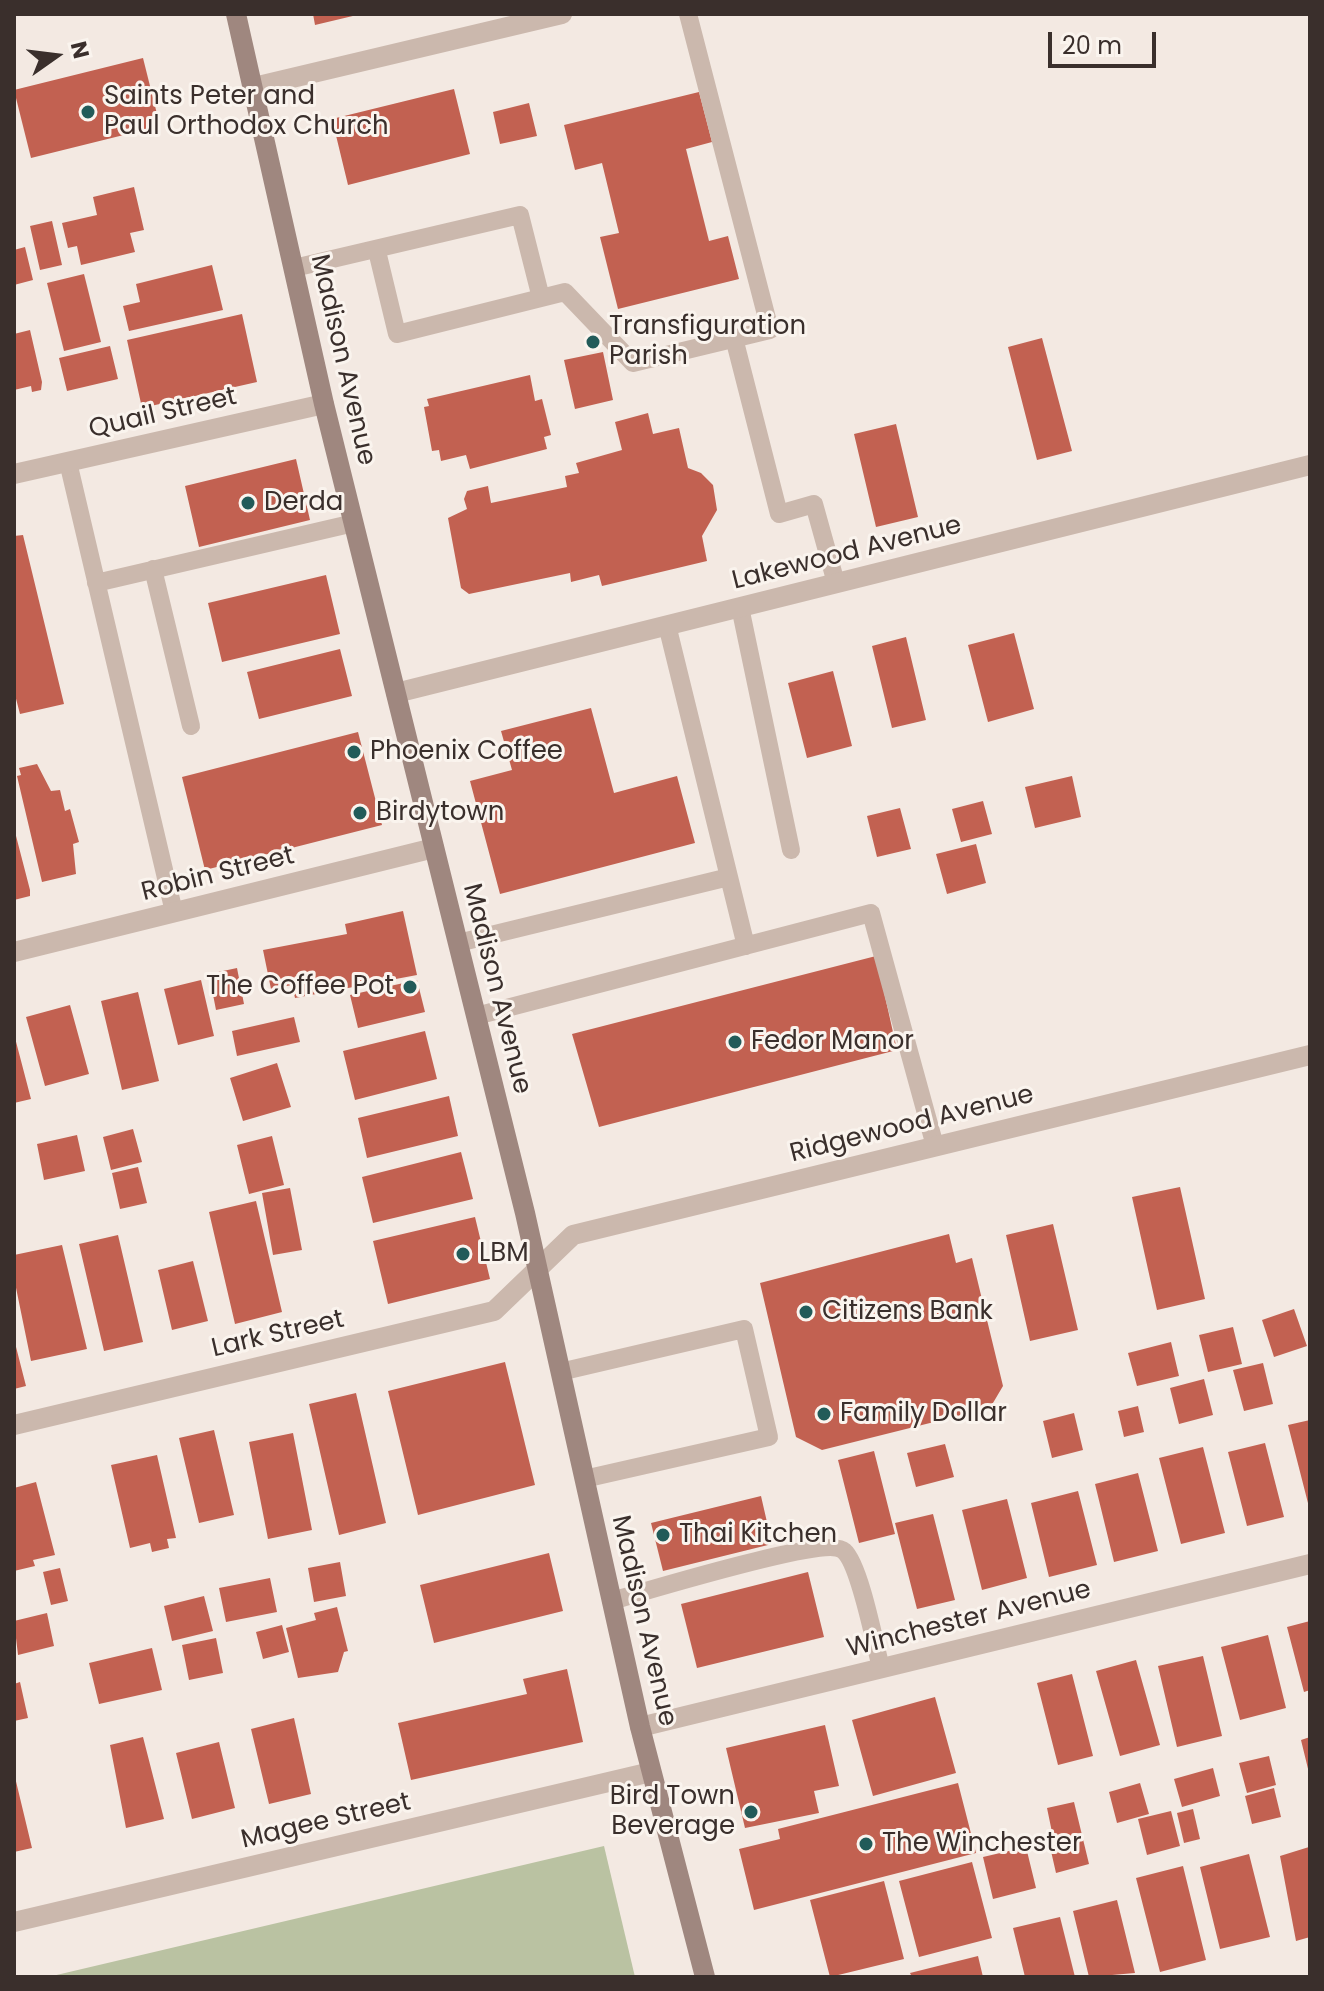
<!DOCTYPE html>
<html>
<head>
<meta charset="utf-8">
<style>
  body { margin:0 }
  #map { position:relative; width:1324px; height:1991px; overflow:hidden; background:#f3e9e2; font-family:Poppins,sans-serif }
  canvas { display:block }
  .frame { position:absolute; inset:0; border:16px solid #3a2f2c; pointer-events:none }
  .north { position:absolute; left:16px; top:16px; width:80px; height:80px; -webkit-text-stroke:6px #faf4ee; paint-order:stroke; rotate:76deg; font-size:22px; font-weight:700; line-height:32px; text-align:center; color:#3a2f2c }
  .north::after { content:''; display:block; margin:auto; width:28px; height:36px; background:#3a2f2c; clip-path:polygon(50% 0,100% 100%,50% 72%,0 100%) }
  .scale { position:absolute; left:1048px; top:32px; width:108px; height:36px; box-sizing:border-box; border:4px solid #3a2f2c; border-top:0; padding-left:10px; font-size:24px; line-height:28px; white-space:nowrap; color:#3a2f2c; -webkit-text-stroke:6px #faf4ee; paint-order:stroke }
</style>
</head>
<body>
<div id="map">
<canvas width="1324" height="1991"></canvas>
<div class="frame"></div>
<div class="north">N</div>
<div class="scale">20 m</div>
</div>
<script>
const c = document.querySelector('canvas').getContext('2d');
c.lineJoin = 'round';
function fill(path, color) {
  c.fillStyle = color;
  c.fill(path, 'evenodd');
}
function trace(path, color, width, dash) {
  c.strokeStyle = color;
  c.lineWidth = width;
  c.lineCap = dash ? 'butt' : 'round';
  c.setLineDash(dash || []);
  c.stroke(path);
}
function drawText(font, color, halo, rows, align = 'center') {
  c.font = font + ' Poppins,sans-serif';
  c.lineWidth = 6;
  c.setLineDash([]);
  c.textBaseline = 'middle';
  c.strokeStyle = halo;
  c.fillStyle = color;
  for (const [text, x, y, turn = 0] of rows) {
    c.save();
    c.translate(x, y);
    c.rotate((+turn || 0) * Math.PI / 180);
    c.textAlign = isNaN(turn) ? turn : align;
    if (halo) c.strokeText(text, 0, 0);
    c.fillText(text, 0, 0);
    c.restore();
  }
}
const green = new Path2D(`
  M604,1846l31,131h-587z`);
const building = new Path2D(`
  M313,14h44v1l-42,10z
  M143,58l17,68 -129,32 -17,-68z
  M454,89l16,65 -122,31 -16,-66z
  M699,92l13,50 -26,7 23,92 19,-5 11,43 -121,30 -18,-72 19,-4 -17,-70 -27,7 -11,-45z
  M529,103l8,33 -37,8 -7,-32z
  M134,187l10,43 -14,3 5,19 -54,13 -4,-19 -9,2 -6,-25 35,-8 -4,-18z
  M52,221l10,44 -22,5 -10,-44z
  M25,247l8,33 -19,5v-35z
  M212,265l11,45 -94,21 -6,-25 17,-4 -4,-18z
  M84,274l17,68 -37,9 -17,-68z
  M242,314l15,68 -115,26 -15,-68z
  M30,330l12,52 -1,8 -9,2 -1,-6 -17,4v-56z
  M1042,338l30,113 -35,9 -29,-113z
  M110,346l8,33 -51,12 -8,-33z
  M603,352l10,48 -38,9 -11,-49z
  M530,375l5,26 7,-2 9,36 -7,2 3,12 -77,20 -4,-14 -25,6 -2,-11 -7,1 -8,-44 5,-1 -2,-7z
  M648,413l5,21 26,-6 9,40 13,5 12,12 4,25 -15,26 5,25 -105,25 -3,-11 -28,7 -1,-9 -101,21 -8,-6 -13,-70 19,-9 -3,-10 3,-8 21,-5 3,17 76,-16 -2,-11 14,-3 -3,-10 46,-13 -7,-28z
  M896,424l22,93 -42,10 -22,-93z
  M296,459l14,61 -111,27 -14,-61z
  M23,535l41,169 -44,10 -6,-23v-155z
  M326,575l14,59 -118,28 -14,-59z
  M1014,633l20,76 -46,13 -20,-77z
  M906,637l20,83 -34,8 -20,-82z
  M340,649l12,47 -93,23 -12,-47z
  M833,671l19,75 -45,12 -19,-75z
  M591,708l23,85 63,-17 18,67 -195,51 -30,-113 42,-11 -11,-39z
  M358,732l24,93 -177,45 -23,-93z
  M37,764l14,27 9,-1 5,21 5,-2 9,33 -6,2 3,30 -34,8 -25,-106 4,-1 -2,-7z
  M1072,776l9,41 -46,11 -10,-41z
  M983,801l9,33 -31,8 -9,-33z
  M900,808l11,41 -34,8 -10,-41z
  M15,832l15,58v6l-16,4z
  M976,844l10,39 -39,11 -11,-40z
  M403,911l14,64 -122,23 -3,-13 -21,4 -8,-39 84,-16 -2,-10z
  M876,956l21,94 -298,77 -27,-93z
  M237,968l7,36 -28,6 -7,-36z
  M201,980l13,56 -36,9 -14,-56z
  M417,980l8,32 -67,16 -8,-33z
  M138,992l21,89 -37,9 -21,-89z
  M70,1005l19,69 -44,12 -19,-69z
  M294,1017l6,25 -63,14 -5,-25z
  M425,1031l12,48 -82,21 -12,-49z
  M14,1034l17,65 -17,4z
  M277,1063l14,44 -48,14 -13,-43z
  M449,1096l9,40 -91,22 -9,-40z
  M133,1129l9,33 -31,8 -8,-33z
  M77,1135l8,36 -41,9 -7,-36z
  M272,1136l12,49 -35,9 -12,-49z
  M461,1152l12,47 -100,24 -11,-46z
  M138,1167l9,36 -27,6 -8,-36z
  M1180,1187l25,112 -48,11 -25,-113z
  M290,1188l12,62 -29,5 -11,-62z
  M256,1201l26,111 -47,12 -26,-112z
  M475,1217l15,62 -102,25 -15,-63z
  M1053,1224l25,106 -48,11 -24,-106z
  M949,1234l7,29 16,-5 31,128 -13,22 -168,42 -26,-13 -36,-154z
  M118,1235l25,107 -39,9 -25,-107z
  M62,1245l25,104 -56,12 -17,-83v-23z
  M193,1261l15,60 -36,9 -14,-60z
  M1294,1309l13,37 -33,11 -12,-37z
  M1233,1327l9,37 -34,8 -9,-37z
  M1171,1342l8,34 -42,10 -9,-33z
  M15,1343l11,43 -12,3v-45z
  M505,1362l30,123 -117,30 -30,-124z
  M1263,1363l10,41 -29,7 -11,-41z
  M1204,1379l9,36 -34,9 -9,-36z
  M356,1393l30,130 -47,12 -30,-131z
  M1138,1406l6,26 -20,5 -6,-26z
  M1074,1413l9,37 -31,8 -9,-37z
  M1310,1420v86l-1,1 -21,-82z
  M214,1430l20,85 -35,8 -20,-85z
  M293,1433l19,97 -44,9 -19,-97z
  M1265,1443l19,74 -37,9 -19,-74z
  M945,1444l9,33 -38,10 -9,-34z
  M1203,1447l22,86 -44,11 -22,-86z
  M874,1451l21,83 -36,9 -21,-83z
  M157,1455l19,83 -9,1 2,9 -17,4 -2,-9 -20,5 -19,-83z
  M1138,1473l20,78 -44,11 -19,-78z
  M36,1482l19,73 -22,5 2,6 -21,5v-83z
  M1078,1491l19,74 -48,12 -18,-74z
  M761,1496l11,48 -109,27 -12,-48z
  M1007,1499l20,79 -45,12 -20,-80z
  M933,1514l22,86 -38,9 -22,-86z
  M549,1553l14,58 -129,32 -14,-58z
  M340,1562l6,34 -32,6 -6,-34z
  M60,1568l8,33 -17,4 -8,-33z
  M808,1572l16,65 -127,31 -16,-64z
  M270,1578l7,34 -51,10 -7,-34z
  M204,1596l9,35 -41,10 -8,-35z
  M337,1607l11,44 -4,1 -6,20 -40,6 -12,-50 30,-8 -2,-7z
  M47,1613l7,33 -36,9 -4,-34z
  M1310,1621v69l-6,2 -17,-65z
  M282,1625l7,27 -26,7 -7,-27z
  M1268,1635l18,73 -46,12 -19,-73z
  M216,1638l7,35 -34,7 -7,-35z
  M152,1648l10,42 -63,14 -10,-41z
  M1203,1656l19,80 -45,11 -19,-81z
  M1136,1660l24,85 -40,11 -24,-85z
  M567,1669l16,73 -172,38 -13,-57 129,-29 -4,-15z
  M1072,1674l21,82 -35,9 -21,-82z
  M20,1682l8,36 -14,3v-37z
  M935,1697l21,76 -83,23 -21,-76z
  M294,1718l17,76 -42,10 -18,-75z
  M825,1725l14,61 -25,5 5,22 -74,15 -19,-80z
  M143,1737l21,82 -38,9 -16,-83z
  M1310,1737v36h-1l-8,-33z
  M219,1742l16,66 -43,11 -16,-66z
  M1269,1756l7,29 -29,8 -8,-30z
  M1213,1768l7,28 -38,11 -8,-28z
  M14,1773l18,75 -18,4z
  M958,1783l18,70 -222,57 -15,-61 41,-10 -2,-10z
  M1140,1783l9,31 -32,9 -8,-31z
  M1274,1788l7,29 -29,7 -7,-28z
  M1074,1802l15,62 -33,9 -8,-35 5,-1 -6,-29z
  M1193,1809l7,30 -16,4 -7,-30z
  M1171,1811l9,35 -33,9 -9,-36z
  M1026,1847l10,41 -43,11 -10,-42z
  M1309,1847l1,90 -14,4 -16,-85z
  M1249,1854l21,83 -50,12 -20,-82z
  M972,1862l20,76 -73,19 -20,-76z
  M1183,1866l23,94 -46,12 -24,-94z
  M884,1881l20,78 -74,18 -20,-77z
  M1117,1900l18,73 -46,4 -16,-66z
  M1060,1917l15,60h-50l-12,-49z
  M978,1956l5,21h-71l-2,-4z`);
const lane = new Path2D(`
  M377,251l20,83 144,-36
  M294,268l226,-53 21,83 24,-6 68,71 137,-33 -82,-316
  M734,338l45,176 35,-10 22,79
  M68,462l106,450
  M153,569l38,157
  M96,583l258,-60
  M740,607l51,243
  M729,877l17,69
  M458,943l271,-66 -62,-252
  M476,1016l395,-103 64,233
  M560,1372l184,-43 25,108 -185,42
  M611,1601c33,-9 216,-66 233,-50 16,14 31,94 37,117`);
const street = new Path2D(`
  M254,87l308,-73
  M14,474l310,-70
  M396,693l914,-228
  M14,952l420,-104
  M14,1425l480,-114 79,-76 737,-180
  M640,1727l670,-163
  M14,1922l637,-150`);
const secondary = new Path2D(`
  M236,14l88,390 201,809 115,514 65,250`);
const markers = [
  [88,112,8,"#225b59"],
  [593,342,8,"#225b59"],
  [248,503,8,"#225b59"],
  [354,752,8,"#225b59"],
  [360,813,8,"#225b59"],
  [410,987,8,"#225b59"],
  [735,1042,8,"#225b59"],
  [463,1254,8,"#225b59"],
  [806,1312,8,"#225b59"],
  [824,1414,8,"#225b59"],
  [663,1535,8,"#225b59"],
  [751,1812,8,"#225b59"],
  [866,1844,8,"#225b59"]
];
const poiNames = [
  ["Saints Peter and",104,97],
  ["Paul Orthodox Church",104,127],
  ["Transfiguration",609,327],
  ["Parish",609,357],
  ["Derda",264,503],
  ["Phoenix Coffee",370,752],
  ["Birdytown",376,813],
  ["The Coffee Pot",394,987,"right"],
  ["Fedor Manor",751,1042],
  ["LBM",479,1254],
  ["Citizens Bank",822,1312],
  ["Family Dollar",840,1414],
  ["Thai Kitchen",679,1535],
  ["Bird Town",735,1797,"right"],
  ["Beverage",735,1827,"right"],
  ["The Winchester",882,1844]
];
const streetNames = [
  ["Madison Avenue",342,360,77],
  ["Quail Street",163,414,-13],
  ["Lakewood Avenue",847,554,-14],
  ["Robin Street",218,875,-14],
  ["Madison Avenue",496,989,76],
  ["Ridgewood Avenue",912,1125,-14],
  ["Lark Street",278,1335,-13],
  ["Winchester Avenue",969,1620,-14],
  ["Madison Avenue",643,1621,77],
  ["Magee Street",326,1822,-13]
];
fill(green, '#bac2a2');
fill(building, '#c26151');
trace(lane, '#cbb8ad', 18);
trace(street, '#cbb8ad', 20);
trace(secondary, '#9f877f', 20);
for (const [x, y, r, color] of markers) {
  const dot = new Path2D();
  dot.arc(x, y, r, 0, 2 * Math.PI);
  c.fillStyle = color;
  c.fill(dot);
  trace(dot, '#faf4ee', 3);
}
drawText('26px', '#3a2f2c', '#faf4ee', poiNames, 'left');
drawText('26px', '#3a2f2c', '#faf4ee', streetNames);
</script>
</body>
</html>
